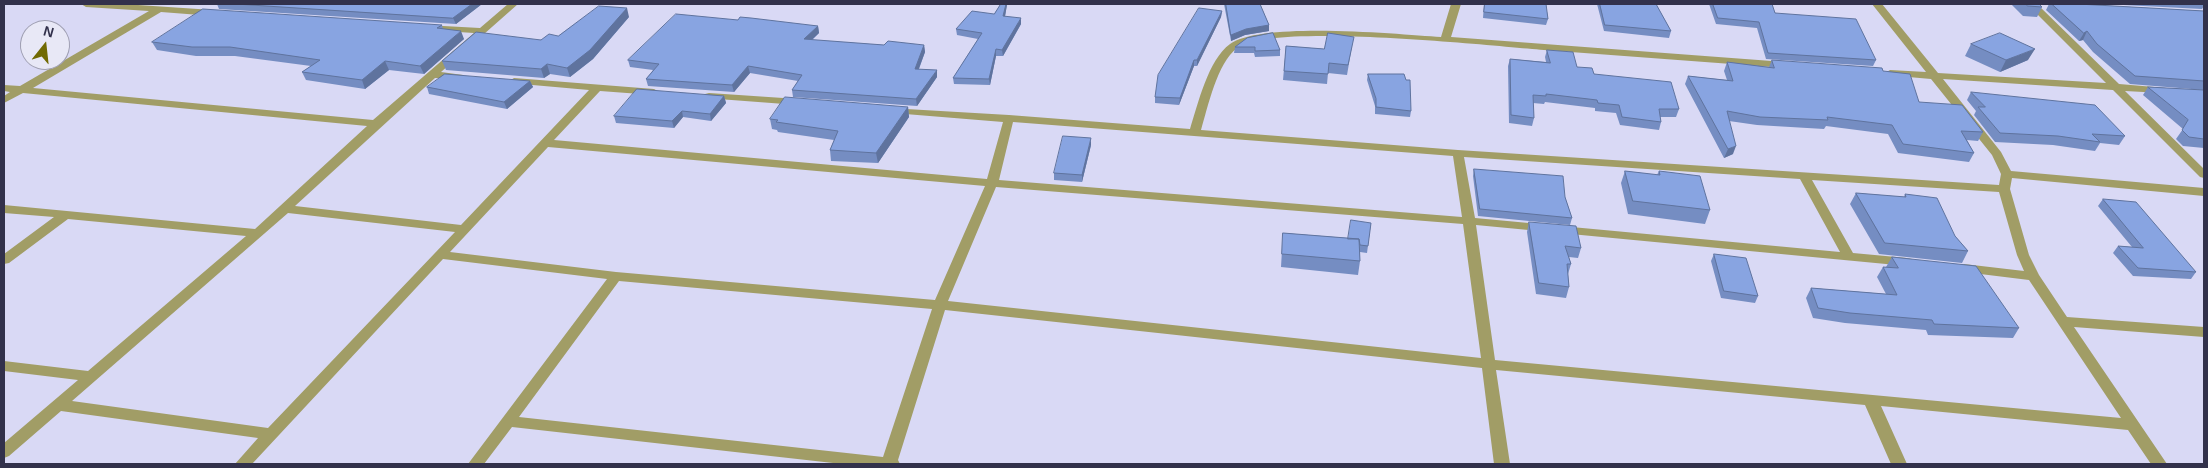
<!DOCTYPE html>
<html>
<head>
<meta charset="utf-8">
<style>
  body { margin:0 }
  #map { position:relative; width:2208px; height:468px; overflow:hidden; background:#d9d9f5; font-family:Arial,sans-serif }
  canvas { display:block }
  .frame { position:absolute; inset:0; border:5px solid #32314b; pointer-events:none }
  .north { position:absolute; left:20px; top:20px; width:50px; height:50px; box-sizing:border-box; background:#e8e8f6; border:1px solid #9f9fb2; border-radius:50%; rotate:16deg; font-size:14px; font-weight:700; line-height:20px; text-align:center; color:#32314b }
  .north::after { content:''; display:block; margin:auto; width:18px; height:22px; background:#716a03; clip-path:polygon(50% 0,100% 100%,50% 72%,0 100%) }
</style>
</head>
<body>
<div id="map">
<canvas width="2208" height="468"></canvas>
<div class="frame"></div>
<div class="north">N</div>
</div>
<script>
const c = document.querySelector('canvas').getContext('2d');
c.lineJoin = 'round';
function fill(path, color) {
  c.fillStyle = color;
  c.fill(path, 'evenodd');
}
function trace(path, color, width, dash) {
  c.strokeStyle = color;
  c.lineWidth = width;
  c.lineCap = dash ? 'butt' : 'round';
  c.setLineDash(dash || []);
  c.stroke(path);
}
const minor = new Path2D(`
  M81,4h42l90,6 5,3 -5,3 -52,-4 -128,76 340,32 101,-87 -46,-3 -5,-3 2,-2 55,3 28,-24h10l-77,68 22,3v4l-28,-1 -140,128 166,19 128,-135 -79,-7 -1,-2 5,-3 140,11 5,3 -5,3 -54,-4 -46,49 433,39 16,-57 -110,-9 -4,-1 -1,-2 1,-2 120,7 181,14c8,-25 18,-69 40,-85 31,-23 169,-10 211,-7l10,-33h10l-10,33 334,25 5,3 -5,3c-80,-6 -161,-12 -241,-18 -53,-4 -272,-28 -307,-2 -20,15 -29,59 -36,82l257,20 541,35 2,-11 -9,-19 -61,-76 -45,-4 -1,-2 5,-3 36,2 -54,-68h10l56,69 168,10 -79,-79h10l82,80 47,4 1,2 -1,2 -4,1 -37,-2 79,78v9l-4,-1 -87,-87 -170,-11 58,73 10,19 193,17v8l-192,-18 -2,11 19,66 10,20 28,42 137,10v10l-130,-10 93,137h-16l-23,-34 -247,-24 26,58h-16l-26,-59 -369,-35 14,94h-16l-12,-96 -537,-58 -47,150 2,4h-58l-330,-37 -28,37h-16l139,-185 -164,-20 -191,205h-17l23,-26 -197,-27 -52,45 -5,2v-15l74,-63 -74,-9v-10l84,10 158,-135 -178,-17 -59,44 -5,1v-10l50,-37 -50,-4v-8l251,24 112,-103 -344,-33 -19,10v-7l6,-4 -6,-1v-6l16,1 129,-75 -63,-4zM1013,122l440,34 9,61 -463,-37zM548,147l437,39 -50,114 -319,-28 -166,-20zM1464,157l336,22 40,73 -365,-34zM1812,180l187,12 18,63 7,16 -60,-7 -6,4 6,4 65,8 92,138 -626,-58 -19,-135 431,41 5,-1 1,-3 -1,-3 -5,-1 -54,-5zM996,187l467,37 18,134 -533,-57zM288,213l167,19 -187,196 -196,-27zM619,281l313,28 -49,148 -364,-40z
  M709,93l89,6 5,3 -5,3 -93,-7 -1,-2 1,-2z`);
const wall = new Path2D(`
  M217,4h265l-26,20 -237,-15z
  M1001,4h6l-2,12 16,8 -18,32h-7l-6,29 -36,-1 -1,-6 25,-39 -21,-4 -1,-6 38,-15z
  M1224,4h36l9,21v6l-24,4 -14,6z
  M1484,4h62l2,15 -2,6 -63,-7z
  M1597,4h59l15,27 -2,7 -65,-7z
  M1709,4h63l3,9 101,47 -3,6 -107,-7 -9,-31 -41,-4z
  M2011,4h28l3,3 -5,10 -14,-1z
  M2049,4h29l126,7v79l-74,-6 -37,-32 -10,-12 -4,1 -33,-31z
  M2104,4h100v2l-2,3z
  M1222,11l-1,6 -24,49h-3l-15,39 -24,-2v-6z
  M629,17l-36,42 -23,18 -20,-3 -6,4 -98,-8 -4,-9 116,-25z
  M738,20l80,6 1,7 -7,7 72,5h40l1,7 -6,17 18,8 -20,29 -124,-9 -1,-7 6,-9 -48,-8 -16,19 -86,-6 -2,-7 7,-9 -23,-3 -2,-7z
  M442,25l1,4 21,10 -40,35 -35,-4 -24,19 -59,-9 -4,-8 9,-6 -76,-10h-39l-39,-6 -5,-8z
  M1247,38l33,12v6l-25,1 -1,-4h-20l1,-6z
  M1971,44l57,16 -28,12 -35,-16z
  M1286,46l38,3 28,-3 -5,29 -19,-2 -1,11 -44,-4z
  M1547,50l30,17 102,42 -3,8h-16l1,5 -2,8 -39,-5 -4,-12 -21,-2v-3l-50,-6 -1,2 -11,-1 1,15 -2,8 -23,-3 -1,-57 2,-7 36,3 -1,-5z
  M1772,60l111,11 36,31 64,30 -5,9 -11,-1 7,13 -5,9 -71,-9 -10,-19 -62,-8 -2,3 -67,-4 -28,-4 4,33 -9,4 -39,-74 3,-8 39,4 -3,-9 3,-9 42,5z
  M1368,74l38,6 5,31 -1,6 -35,-3v-8l-8,-26z
  M530,81l3,6 -26,22 -78,-15 -2,-7z
  M2148,87l56,3v58l-21,-2 -7,-7 7,-10 -40,-34z
  M1971,92l154,44 -6,9 -19,-2 -5,8 -42,-6 -58,-3 -21,-27 2,-4 -9,-11z
  M724,96l2,7 -15,18 -28,-4 -9,11 -58,-5 -2,-7z
  M908,107l1,10 -31,46 -47,-2 -1,-11 4,-10 -56,-8 -1,-2 -5,-1 -2,-10z
  M1091,145l-9,37 -28,-2v-7z
  M1474,169l91,28 7,21 -2,7 -92,-9 -5,-40z
  M1625,171l32,4 2,-4 51,39 -5,14 -77,-10 -7,-31z
  M1856,193l48,4 1,-3 50,42 13,15 -6,12 -83,-9 -29,-50z
  M2103,199l93,73 -5,7 -58,-3 -20,-23 5,-7 14,1 -34,-41z
  M1529,222l52,26 -3,10 -9,-1 2,7 -3,10 1,13 -3,11 -30,-4 -9,-62z
  M1371,223l-4,30 -7,-1v9l-2,14 -77,-8 2,-34 65,5z
  M1714,254l44,42 -3,7 -34,-5 -10,-37z
  M1892,257l127,71 -6,10 -85,-3 -2,-5 -81,-7 -32,-5 -7,-20 5,-10 75,6 -9,-17 6,-10h3z`);
const shadedWall = new Path2D(`
  M472,4h10l-26,20 -3,-6z
  M1006,4h1v1l-3,17 -1,-6z
  M627,8l2,9 -36,42 -23,18 -3,-9z
  M1222,11l-1,6 -24,49v-6z
  M1021,18v6l-18,32 -1,-6z
  M1269,25v6l-24,4 -14,6v-6l15,-6z
  M818,26l1,7 -14,13 -1,-7z
  M461,31l3,8 -40,35 -4,-8z
  M2087,31l-4,9 -4,1 5,-8z
  M924,45l1,7 -9,24 -1,-7z
  M996,49v7l-6,29 -1,-6z
  M2035,49l-7,11 -28,12 6,-12z
  M1194,60v6l-15,39 1,-7z
  M385,61l4,9 -24,19 -3,-9z
  M547,64l3,10 -6,4 -3,-9z
  M748,66l2,7 -16,19 -2,-7z
  M937,70v7l-20,29 -1,-7z
  M530,81l3,6 -26,22 -3,-7z
  M724,96l2,7 -15,18 -1,-7z
  M908,107l1,10 -31,46 -2,-10z
  M682,111l1,6 -9,11 -2,-7z
  M1091,138v7l-9,37v-7z
  M1736,146l-3,8 -9,4 4,-9z`);
const building = new Path2D(`
  M236,4h236l-19,14z
  M1001,4h5l-3,12 18,2 -19,32 -6,-1 -7,30 -36,-1 29,-45 -26,-4 16,-18 22,3z
  M1226,4h34l9,21 -23,4 -15,6z
  M1485,4h61l2,15 -64,-7z
  M1600,4h56l15,27 -66,-6z
  M1713,4h59l3,9 81,6 20,41 -108,-7 -9,-31 -41,-4z
  M2026,4h13l3,3 -14,-1z
  M2052,4h26l126,7v70l-69,-5 -38,-32 -10,-13 -3,2z
  M599,6l28,2 -37,42 -23,18 -20,-4 -6,5 -99,-8 34,-29 65,8 8,-6 9,2z
  M1199,8l23,3 -25,49h-3l-14,38 -25,-1 3,-22z
  M203,9l239,16 -5,3 24,3 -41,35 -35,-5 -23,19 -60,-8 18,-12 -90,-13h-38l-40,-5z
  M676,14l62,6 2,-3 11,1 67,8 -14,13 80,6 4,-4 36,4 -9,24 22,1 -21,29 -124,-9 10,-15 -54,-9 -16,19 -86,-6 13,-15 -31,-4z
  M1273,33l7,17 -25,1v-4h-20l12,-9z
  M1328,33l26,4 -6,28 -19,-2 -1,11 -44,-3 2,-25 38,3z
  M2000,33l35,16 -29,11 -35,-16z
  M1547,50l26,2 4,15 15,1 2,6 77,8 8,27h-20l2,13 -39,-5 -3,-12 -21,-2 -1,-3 -51,-6v2l-13,-1 1,23 -23,-3 -1,-56 40,4z
  M1772,60l110,8 1,3 27,3 9,28 43,3 21,27 -22,-1 13,22 -71,-9 -11,-19 -65,-8 1,3 -68,-3 -33,-6 9,35 -8,3 -40,-73 45,5 -6,-19 47,6z
  M445,74l85,7 -26,21 -77,-15z
  M1368,74h36l2,6h4l1,31 -35,-4v-8z
  M2148,87l56,3v49l-15,-2 -7,-7 6,-10z
  M637,89l87,7 -14,18 -28,-3 -10,10 -58,-5z
  M1971,92l124,13 30,31 -33,-2 8,8 -42,-6 -58,-3 -22,-26h7z
  M785,97l123,10 -32,46 -46,-3 8,-19 -62,-9 2,-2 -8,-1z
  M1063,136l28,2 -9,37 -28,-2z
  M1474,169l89,7 2,21 7,21 -92,-9z
  M1625,171l35,4 -1,-4 41,5 10,34 -77,-9z
  M1856,193l50,4 -1,-3 32,4 18,38 13,15 -83,-8z
  M2103,199l33,3 60,70 -58,-4 -20,-22 25,2z
  M1351,220l20,3 -3,23 -8,-1 -1,-6h-11z
  M1529,222l47,4 5,22 -16,-2 6,18h-4l2,23 -30,-4z
  M1283,233l76,6 1,22 -78,-7z
  M1714,254l32,4 12,38 -34,-5z
  M1892,257l84,9 43,62 -85,-4 -2,-4 -82,-7 -32,-5 -7,-20 86,7 -14,-28 15,1z`);
fill(minor, '#a19d66');
fill(wall, '#758dc2');
fill(shadedWall, '#5f739e');
fill(building, '#88a4e1');
trace(building, '#5f739e', 1);
</script>
</body>
</html>
